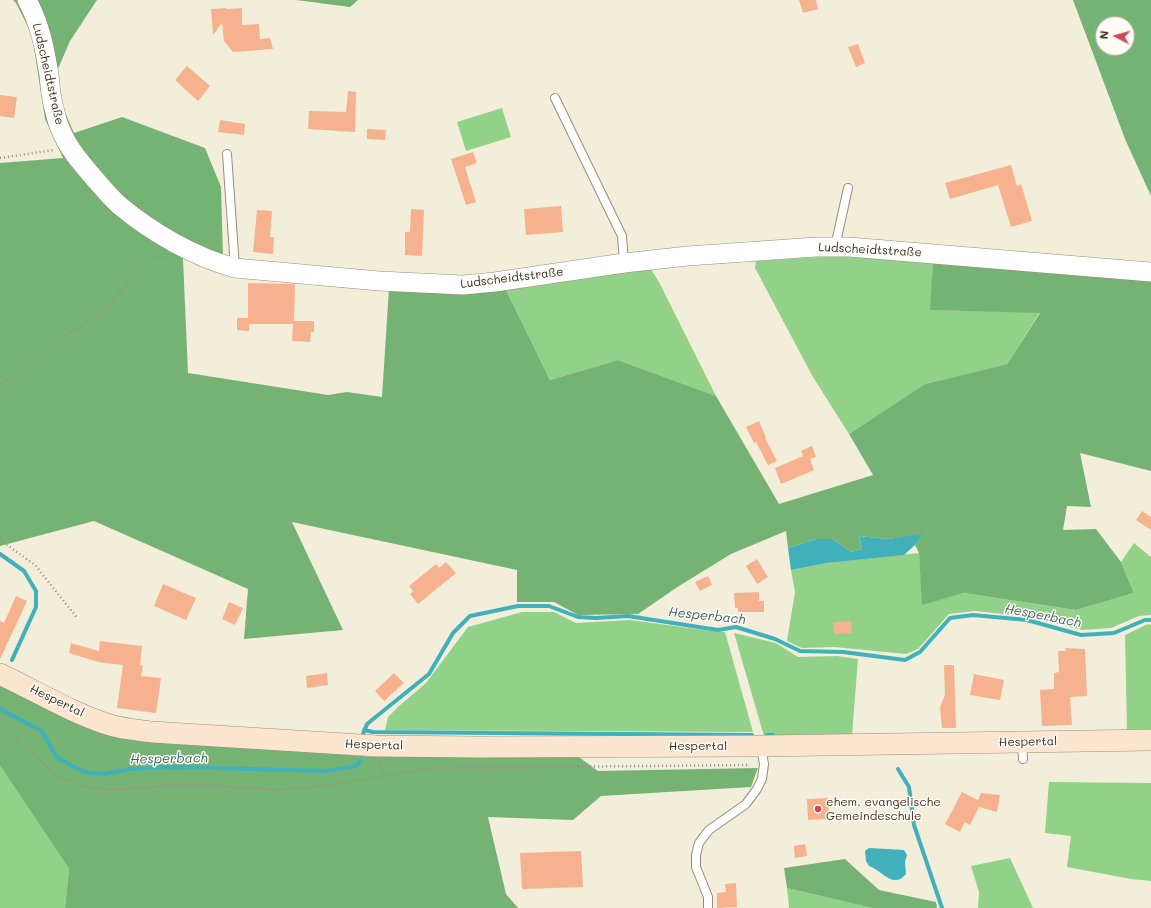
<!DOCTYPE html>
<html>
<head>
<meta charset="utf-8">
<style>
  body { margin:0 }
  #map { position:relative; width:1151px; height:908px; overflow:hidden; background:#f3eeda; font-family:Mali,sans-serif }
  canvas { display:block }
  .north { position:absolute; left:1095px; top:16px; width:40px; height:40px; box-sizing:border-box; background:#fdfcf7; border:1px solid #afa8a0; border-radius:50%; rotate:276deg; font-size:11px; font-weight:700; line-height:16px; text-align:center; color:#3b2a1e }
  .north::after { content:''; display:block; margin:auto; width:14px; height:18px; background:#d1495b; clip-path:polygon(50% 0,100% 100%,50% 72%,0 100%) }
</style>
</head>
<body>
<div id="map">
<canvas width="1151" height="908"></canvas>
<div class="north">N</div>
</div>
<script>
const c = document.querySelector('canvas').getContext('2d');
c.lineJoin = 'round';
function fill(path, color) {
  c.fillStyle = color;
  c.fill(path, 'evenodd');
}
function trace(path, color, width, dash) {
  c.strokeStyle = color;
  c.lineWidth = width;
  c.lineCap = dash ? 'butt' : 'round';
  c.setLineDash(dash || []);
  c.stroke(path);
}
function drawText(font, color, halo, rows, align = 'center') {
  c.font = font + ' Mali,sans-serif';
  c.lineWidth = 3;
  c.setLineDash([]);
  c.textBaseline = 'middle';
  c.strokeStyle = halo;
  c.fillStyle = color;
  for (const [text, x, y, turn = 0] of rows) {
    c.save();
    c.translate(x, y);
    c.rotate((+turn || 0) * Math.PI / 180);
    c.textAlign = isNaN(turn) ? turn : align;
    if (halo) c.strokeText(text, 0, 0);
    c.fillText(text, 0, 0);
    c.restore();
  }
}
const green = new Path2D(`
  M502,108l9,29 -45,14 -9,-29z
  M836,256l97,5 -2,49 109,2 -33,52 -82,20 -76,50 -36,-57 -58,-109 1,-7z
  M651,269l9,15 56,112 -98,-36 -68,20 -45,-92 69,-12z
  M1134,543l17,14v58l-12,1 -28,12 -29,2 -50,-13 -57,-6 -26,3 -31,35 -12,5 -72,-7 -32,1 -15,-7 8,-49 -4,-22 36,-7 92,-10 4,51 41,-11 112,17 58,-17 -13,-31z
  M522,612h32l22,11 54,-3 89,12h6l28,100 -368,-2 3,-13 11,-11 27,-23 42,-56z
  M1148,624l3,1v106h-24l-2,-96z
  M734,633l42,10 22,14 39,-1 21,3 -6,76 -88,1z
  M0,766l69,103 -4,39h-65z
  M1049,782l102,1v98l-20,-2 -64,-12 4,-31 -26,-3z
  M1010,858l23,50h-55l1,-16 -8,-26z
  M787,888l85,20h-83z`);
const forest = new Path2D(`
  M13,0h84l-27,41 -13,30 3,30 14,32 48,-16 83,31 16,39 2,70 -39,-16 -1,18 5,114 140,22 19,-3 35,5 7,-109h116l45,92 68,-20 98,36 63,108 94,-29 -24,-41 76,-50 82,-20 33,-51 -110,-3 3,-49 218,19v191l-71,-18 11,54 -24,-1 -4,24 33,-1 25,33 13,31 -58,17 -112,-17 -42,12 -3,-52 -4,-8 7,-10 -34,4 -29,-3 3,13 -11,3 -18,-13h-16l-29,9 -2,-17 -55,23 -52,32 -41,28 -60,1 -24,-13h-37v-32l-225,-48 51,108 -99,9 4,-50 -154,-68 -94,25v-383l63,-5 -18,-39 -13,-84 -16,-32z
  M296,0h62l-8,7z
  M1073,0h78v196l-26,-57zM1103,24h24v24h-24z
  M0,683l118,53 256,21 202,-2 22,16 160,-3 -7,19 -150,9 -28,24 -85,-3 18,77 12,14h-453l4,-39 -69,-103z
  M845,859l34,31 57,12 1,6h-65l-85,-20 -3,-20z`);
const water = new Path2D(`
  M923,534l-8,11 -11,10 -77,8 -36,7 -3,-22 29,-9h16l18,13 11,-3 -3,-13 29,3z
  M869,848l35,2 3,5 -2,7 1,12c-13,16 -24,-4 -37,-8l-3,-5 -1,-10z`);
const stream = new Path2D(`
  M0,554l24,17 12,20v16l-24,53
  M0,709l42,22 14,26 28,15 19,2 28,-5 44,-2 151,4 30,-5 5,-6
  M364,730l9,2 379,3
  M363,734l4,-10 62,-50 24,-41 17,-17 48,-10h31l29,11 18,1 32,-2 90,14 18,-3 39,12 25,12 43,1 62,8 15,-8 30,-34 23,-3 54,5 54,15 33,-2 31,-13h6
  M767,735h6
  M898,769l11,18 5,38 28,83`);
const building = new Path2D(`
  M799,0h17l2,9 -15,4z
  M226,8v1l16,-1v17l17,-1 1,15 10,-1 3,11 -40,3 -9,-11 -2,-18 -9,12 -2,-26z
  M858,44l7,19 -9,4 -8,-20z
  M187,66l23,20 -12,15 -23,-21z
  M348,91l8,1 -1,40 -47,-3 1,-18 37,1z
  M0,95l17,2 -3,21 -14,-2z
  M220,120l25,4 -1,11 -26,-3z
  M367,129l19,1 -1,10 -18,-1z
  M473,152l4,11 -12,4 11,35 -10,3 -15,-46z
  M1011,165l6,21 4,-2 11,37 -21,6 -13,-42 -48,14 -5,-16z
  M561,206l2,26 -37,3 -2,-26z
  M411,209l13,1 -2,46 -17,-1v-23h5z
  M257,210l15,1 -2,26h4l-1,17 -20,-2z
  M248,283l47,1 -1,37h20v11h-3l-1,10 -18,-1 1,-17h-44v7l-12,-1v-12h11z
  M759,421l7,16 -1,1 12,23 -9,4 -12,-23 -2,1 -8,-16z
  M812,446l4,11 -6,2 4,11 -33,14 -6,-16 28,-12 -2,-5z
  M1142,511l9,6v13l-15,-10z
  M757,559l11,18 -11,7 -11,-18z
  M446,562l10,11 -38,31 -8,-10 3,-3 -4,-5 27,-22 3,4z
  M708,576l4,9 -12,6 -5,-9z
  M163,584l33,14 -10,22 -32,-14z
  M759,592v9h5v11h-26v-4h-3l-1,-15z
  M16,596l11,5 -27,58v-38l4,2z
  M229,602l14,6 -8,17 -13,-6z
  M851,621l1,12 -18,1 -1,-12z
  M100,641l42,5 -2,19 3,1 -2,10 20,2 -5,35 -39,-5 6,-43 -25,-3 -29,-9 2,-10 28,8z
  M1065,648l20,1 2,47 -17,1 2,28 -30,1 -2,-36 14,-1v-16l5,-1 -1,-21h8z
  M944,665h10l2,63h-14l-2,-21 5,-12z
  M327,673l1,12 -21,3 -1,-12z
  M394,673l10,10 -20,18 -9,-10z
  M974,674l30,6 -4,20 -30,-5z
  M962,792l16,8 3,-7 19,2 -3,17 -18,-5 -9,18 -5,-3 -5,10 -15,-8z
  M828,798l1,21 -21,1 -1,-21z
  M805,844l2,12 -12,2 -1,-12z
  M581,851l2,36 -61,2 -2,-36z
  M736,883l1,24 -20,1v-15l9,-1 -1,-8z`);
const path = new Path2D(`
  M0,158l54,-8
  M0,384l38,-25 20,-19 24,-15 26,-19 41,-47 18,-2
  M0,540l35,25 43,54
  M0,728l29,22 30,27 21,9 30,4 64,-5h26l78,5 53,-5 101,-17 317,-3
  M380,762l3,13`);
const service = new Path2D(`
  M555,98l67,138 2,27
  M227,154l8,114
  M835,247l13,-59
  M1022,742l1,17
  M708,908v-11l-12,-30v-12l3,-12 10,-13 37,-26 11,-15 5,-10 2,-15 -3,-17`);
const tertiary = new Path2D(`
  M27,0c13,24 18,49 22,75 1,11 2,23 5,33 2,7 3,14 6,20 7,19 21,35 34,50 8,9 16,19 25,27 32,27 75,52 116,63l144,13 84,4 32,-3 129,-19 64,-7 128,-9h33l302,25`);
const secondary = new Path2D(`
  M0,674c36,17 72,39 110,51 13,4 28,5 42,7l225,14 101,1 283,-1 390,-6`);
const markers = [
  [818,809,4,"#d1495b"]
];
const streetNames = [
  ["Ludscheidtstraße",48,74,77],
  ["Ludscheidtstraße",870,250,3],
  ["Ludscheidtstraße",512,278,-7],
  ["Hespertal",57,701,26],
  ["Hespertal",1028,742,-1],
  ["Hespertal",374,745,2],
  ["Hespertal",698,746]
];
const poiNames = [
  ["ehem. evangelische",826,802],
  ["Gemeindeschule",826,816]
];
const waterNames = [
  ["Hesperbach",707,616,6],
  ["Hesperbach",1043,616,11],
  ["Hesperbach",169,759,-1]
];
fill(green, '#92d188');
fill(forest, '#75b374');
fill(water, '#40b0ba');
trace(stream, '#40b0ba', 4);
fill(building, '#f6b28f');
trace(service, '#978c7c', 10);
trace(tertiary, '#978c7c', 20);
trace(secondary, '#978c7c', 22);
trace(path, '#978c7c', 2.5, [1, 3]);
trace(service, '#fff', 8);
trace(tertiary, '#fff', 19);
trace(secondary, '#fbe5cf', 21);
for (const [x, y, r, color] of markers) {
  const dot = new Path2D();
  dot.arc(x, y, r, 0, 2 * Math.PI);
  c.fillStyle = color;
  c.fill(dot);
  trace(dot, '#fdfcf7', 1.5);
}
drawText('12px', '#3b2a1e', '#fdfcf7', streetNames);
drawText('12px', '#3b2a1e', '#fdfcf7', poiNames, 'left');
drawText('italic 13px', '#3d605c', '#fdfcf7', waterNames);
</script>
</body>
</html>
